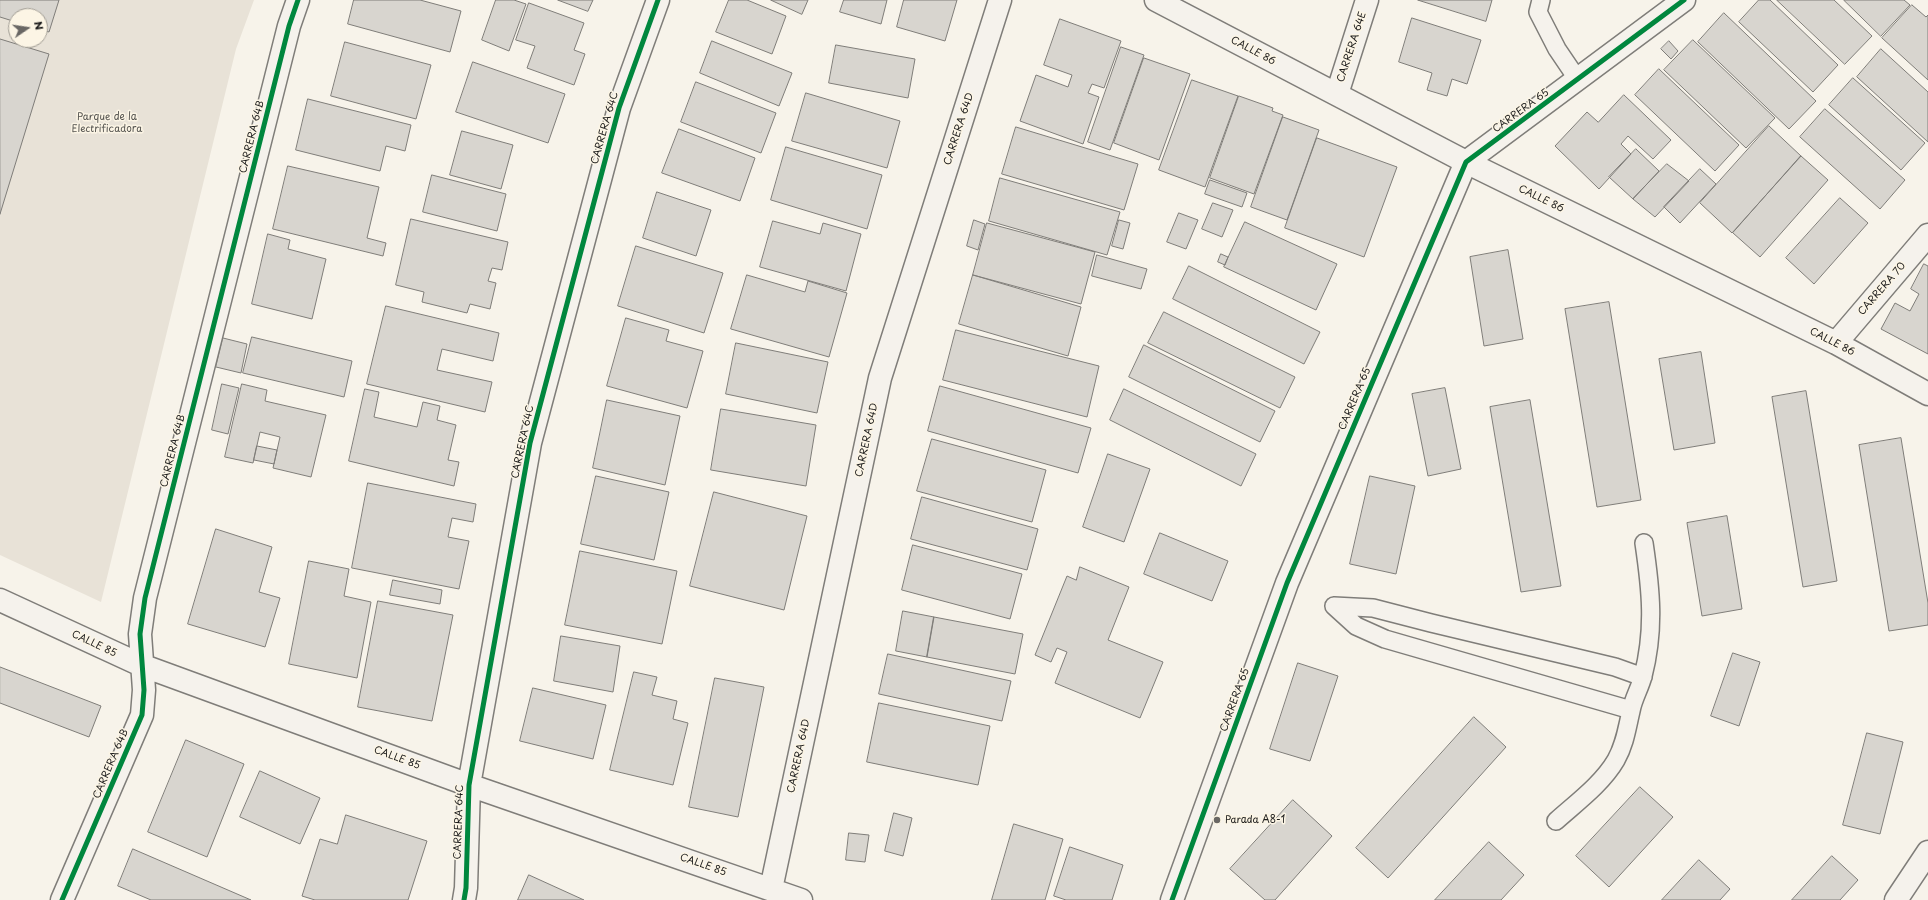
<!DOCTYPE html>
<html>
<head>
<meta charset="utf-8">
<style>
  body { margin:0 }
  #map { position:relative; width:1928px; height:900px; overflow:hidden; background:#f7f3ea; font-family:"Playpen Sans",sans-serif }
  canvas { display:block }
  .north { position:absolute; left:8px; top:8px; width:40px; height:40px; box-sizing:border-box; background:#fcf5e5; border:1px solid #a29e95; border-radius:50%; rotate:77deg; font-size:11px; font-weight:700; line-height:16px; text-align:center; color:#1c1c1c }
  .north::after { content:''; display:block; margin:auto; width:14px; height:18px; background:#696764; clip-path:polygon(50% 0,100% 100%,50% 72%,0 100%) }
</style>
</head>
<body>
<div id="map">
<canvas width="1928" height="900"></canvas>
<div class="north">N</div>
</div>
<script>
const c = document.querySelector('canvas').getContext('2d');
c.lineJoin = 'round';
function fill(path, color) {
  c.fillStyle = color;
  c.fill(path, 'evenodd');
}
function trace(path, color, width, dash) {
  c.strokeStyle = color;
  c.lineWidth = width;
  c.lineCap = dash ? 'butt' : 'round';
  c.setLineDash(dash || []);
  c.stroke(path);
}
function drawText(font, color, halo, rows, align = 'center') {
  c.font = font + ' "Playpen Sans",sans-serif';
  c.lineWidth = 3;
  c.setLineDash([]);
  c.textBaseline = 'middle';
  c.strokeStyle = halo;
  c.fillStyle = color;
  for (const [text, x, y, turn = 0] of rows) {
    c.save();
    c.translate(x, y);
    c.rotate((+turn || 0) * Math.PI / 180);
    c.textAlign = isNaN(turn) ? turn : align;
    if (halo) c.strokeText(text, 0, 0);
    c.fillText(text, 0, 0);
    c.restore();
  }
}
const green = new Path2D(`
  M0,0h254l-18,49 -135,553 -101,-47zM16,16h24v24h-24z`);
const building = new Path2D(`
  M0,0h59l-10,32 -9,-3v-13h-24v6l-16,-5z
  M354,0h66l41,11 -11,41 -102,-28z
  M496,0h18l12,4 -17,47 -27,-11z
  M558,0h35l-5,11z
  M729,0h18l39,16 -14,38 -56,-22z
  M771,0h37l-6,14z
  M844,0h43l-6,24 -41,-12z
  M904,0h53l-12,41 -48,-14z
  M1418,0h74l-6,21z
  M1759,0h11l68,65 -25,27 -74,-70z
  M1777,0h57l38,36 -27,28z
  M1844,0h60l6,5 -29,31z
  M529,3l55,20 -10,27 11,4 -11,31 -47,-17 8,-22 -19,-6z
  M1912,5l14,12 2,-2v65l-46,-42z
  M1724,13l92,88 -27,28 -91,-87z
  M1412,18l69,22 -14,44 -15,-5 -5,17 -20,-6 5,-17 -33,-11z
  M1060,19l61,22 -17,47 -12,-4 -4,9 11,4 -16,47 -63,-23 16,-46 32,12 4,-12 -28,-10z
  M0,39l49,15 -49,160z
  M1693,40l82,78 -29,30 -82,-78z
  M712,41l80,32 -13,33 -79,-33z
  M1669,41l9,10 -7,8 -10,-10z
  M345,42l86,23 -15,54 -85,-23z
  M836,45l79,14 -7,39 -79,-15z
  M1121,47l23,8 -34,95 -22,-8z
  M1881,49l47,43v50l-71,-65z
  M1144,58l46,16 -31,86 -45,-17z
  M473,62l92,32 -17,49 -92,-31z
  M1659,69l80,76 -24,26 -80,-76z
  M1853,78l72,65 -24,27 -72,-65z
  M1192,80l46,16 -33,91 -46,-17z
  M696,82l80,31 -15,40 -80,-31z
  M806,93l94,28 -13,47 -95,-27z
  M1624,95l47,45 -18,19 -25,-23 -7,8 10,10 -32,35 -44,-43 32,-34 11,10z
  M1239,96l34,12 -1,3 11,4 -29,79 -44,-16z
  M308,99l103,26 -6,26 -19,-5 -6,25 -84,-21z
  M1825,109l80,71 -25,29 -80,-72z
  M1283,117l36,13 -32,90 -36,-13z
  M1769,126l32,30 -69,77 -32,-30z
  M1016,127l122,37 -14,46 -122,-36z
  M679,129l76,29 -15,43 -78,-28z
  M462,131l51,14 -12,44 -51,-14z
  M1317,138l80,29 -33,90 -79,-29z
  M786,147l96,28 -15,54 -96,-29z
  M1636,149l23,22 -26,28 -24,-22z
  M1801,156l27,24 -68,77 -27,-24z
  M1667,164l22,17 -34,36 -22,-18z
  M288,166l91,21 -12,51 19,5 -3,13 -110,-27z
  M1700,169l16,15 -36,39 -16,-16z
  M432,175l74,19 -9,37 -74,-19z
  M1000,178l120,34 -13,43 -118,-34z
  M1210,180l37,13 -5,14 -37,-13z
  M657,192l54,18 -15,46 -53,-18z
  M1840,198l28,25 -54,61 -28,-26z
  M1213,203l20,7 -11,27 -20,-8z
  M1179,213l19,7 -12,29 -19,-7z
  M411,219l97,23 -6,28 -10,-2 -4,13 8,2 -6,26 -20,-5 -3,9 -45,-11 2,-10 -28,-7z
  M974,220l11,4 -7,26 -11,-4z
  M1119,220l11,3 -7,26 -11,-3z
  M773,221l47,13 3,-11 38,11 -15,57 -86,-24z
  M1245,222l92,42 -21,46 -92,-43z
  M987,223l108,29 -14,52 -108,-29z
  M268,234l22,6 -2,9 38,10 -14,60 -60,-15z
  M636,246l87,27 -19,60 -86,-27z
  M1508,250l15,89 -39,7 -14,-89z
  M1221,254l7,3 -3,8 -7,-3z
  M1097,255l50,14 -6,20 -49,-13z
  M1924,264l4,2v88l-47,-25 14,-26 15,8 9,-17 -8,-5z
  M1189,266l131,66 -16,32 -131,-65z
  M747,275l58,17 3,-11 39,12 -18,64 -98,-28z
  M973,275l108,32 -13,49 -109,-32z
  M1609,302l32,198 -44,7 -32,-198z
  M386,306l113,27 -6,28 -51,-12 -5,21 55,12 -7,30 -118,-28z
  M1164,312l131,65 -15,31 -132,-65z
  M626,318l43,12 -3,11 37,10 -16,57 -80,-22z
  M956,330l143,36 -12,51 -144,-37z
  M252,337l100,24 -8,36 -101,-24z
  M223,338l24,6 -6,29 -25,-6z
  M736,343l92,19 -11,51 -91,-19z
  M1144,345l131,66 -15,31 -131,-65z
  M1701,352l14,91 -41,7 -15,-91z
  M222,384l17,4 -11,46 -16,-4z
  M242,384l25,6 -2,11 61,14 -15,62 -38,-9 7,-31 -20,-5 -7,31 -28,-6z
  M940,386l151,42 -13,45 -150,-42z
  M1445,388l16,81 -33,7 -16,-82z
  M365,389l14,3 -5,25 43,10 6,-25 17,4 -3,14 19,5 -8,35 11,2 -5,24 -105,-25z
  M1124,389l132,65 -15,32 -131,-66z
  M1806,391l31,190 -34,6 -31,-190z
  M607,400l73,16 -15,69 -72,-17z
  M1530,400l31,186 -40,6 -31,-185z
  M721,409l95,16 -10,61 -95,-16z
  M1901,438l27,165v22l-39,6 -30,-186z
  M932,439l114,31 -14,52 -115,-31z
  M257,446l20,4 -3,14 -20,-4z
  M1108,454l42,15 -26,73 -41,-15z
  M596,476l73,16 -15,68 -73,-16z
  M1370,476l45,10 -19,88 -46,-10z
  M368,483l108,21 -3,18 -21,-4 -4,19 21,4 -10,48 -107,-21z
  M714,492l93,24 -23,94 -94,-24z
  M922,497l116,32 -11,41 -116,-31z
  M1727,516l15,93 -40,7 -15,-93z
  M216,529l56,18 -13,45 21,6 -15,49 -77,-23z
  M1160,533l68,28 -16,40 -68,-27z
  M913,545l109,29 -12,45 -108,-29z
  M580,551l97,20 -15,73 -97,-19z
  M309,561l40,8 -5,27 27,6 -14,76 -68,-14z
  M1080,567l49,20 -21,53 55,22 -23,56 -85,-35 12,-31 -10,-4 -6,14 -16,-7 32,-79 9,4z
  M393,580l49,10 -2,14 -50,-9z
  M378,601l75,14 -21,106 -74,-14z
  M903,611l31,6 -7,40 -31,-6z
  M934,617l89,17 -8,40 -88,-17z
  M561,636l59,10 -7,46 -59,-11z
  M1733,653l27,9 -21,64 -28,-10z
  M888,654l123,27 -9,40 -123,-27z
  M1298,663l40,13 -28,85 -40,-12z
  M0,667l101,39 -12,31 -89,-34z
  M634,672l23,5 -5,18 25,6 -4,18 15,4 -15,62 -63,-15z
  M715,678l49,9 -26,130 -49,-10z
  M533,688l73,17 -13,54 -73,-18z
  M879,703l111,23 -12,59 -111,-23z
  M1474,717l32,30 -118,131 -32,-30z
  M1867,733l36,9 -23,92 -37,-9z
  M186,740l58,24 -37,93 -59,-25z
  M260,771l60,27 -20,46 -60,-27z
  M1640,787l33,30 -64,70 -33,-31z
  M1293,800l39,36 -57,64h-10l-35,-31z
  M894,813l18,5 -9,38 -18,-5z
  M346,815l81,26 -19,59h-93l-13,-4 18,-57 17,5z
  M1014,824l49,15 -18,61h-53z
  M849,833l20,2 -4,27 -19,-2z
  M1489,842l35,33 -23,25h-66z
  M1070,847l53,18 -11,35h-46l-12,-4z
  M133,849l118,51h-100l-33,-14z
  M1832,856l26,24 -18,20h-48z
  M1699,860l31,29 -10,11h-58z
  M529,875l55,25h-66z`);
const service = new Path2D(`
  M1541,0l-3,12 19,37 21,31
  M1334,606l39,2 58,15 184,44 28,10
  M1334,606l22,20 29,13 246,71
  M1556,821c20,-18 46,-37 60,-61 9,-16 11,-32 15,-49 2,-12 9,-23 12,-35 12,-47 8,-86 1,-133`);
const minor = new Path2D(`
  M1156,0l310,162 370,181 92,51
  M1337,94l30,-94
  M1836,343l92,-108
  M0,600l141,65 328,120 332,115
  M771,889l109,-511 120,-378
  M62,900l80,-185 2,-25 -4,-56 5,-36 144,-572 9,-26
  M464,900l2,-12 3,-103 61,-342 89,-335 39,-108`);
const tertiary = new Path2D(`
  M1172,900l115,-317 179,-421 218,-162
  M1896,900l32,-48`);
const cycleway = new Path2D(`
  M62,900l80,-185 2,-25 -4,-56 5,-36 144,-572 9,-26
  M464,900l2,-12 3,-103 61,-342 89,-335 39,-108
  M1172,900l115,-317 179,-421 218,-162`);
const markers = [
  [1217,820,4,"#696764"]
];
const streetNames = [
  ["CARRERA 64E",1352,47,-72],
  ["CALLE 86",1253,51,28],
  ["CARRERA 65",1521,111,-36],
  ["CARRERA 64C",605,128,-74],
  ["CARRERA 64D",959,129,-72],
  ["CARRERA 64B",252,137,-76],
  ["CALLE 86",1541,199,26],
  ["CARRERA 70",1882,289,-49],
  ["CALLE 86",1832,342,27],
  ["CARRERA 65",1355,399,-67],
  ["CARRERA 64D",867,440,-78],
  ["CARRERA 64C",523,442,-78],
  ["CARRERA 64B",173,451,-76],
  ["CALLE 85",94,644,25],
  ["CARRERA 65",1235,700,-70],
  ["CARRERA 64D",799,756,-78],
  ["CALLE 85",397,758,20],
  ["CARRERA 64B",111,764,-67],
  ["CARRERA 64C",459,822,-88],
  ["CALLE 85",703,865,19]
];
const parkNames = [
  ["Parque de la",107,117],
  ["Electrificadora",107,129]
];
const poiNames = [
  ["Parada A8-1",1225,820]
];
fill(green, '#e8e2d7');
fill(building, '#d8d5cf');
trace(building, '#7f7d79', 1);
trace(service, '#7f7d79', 20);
trace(minor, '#7f7d79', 25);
trace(tertiary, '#7f7d79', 25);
trace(service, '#f5f2ec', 17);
trace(minor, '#f5f2ec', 22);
trace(tertiary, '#f5f2ec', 22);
trace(cycleway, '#00873e', 5);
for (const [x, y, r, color] of markers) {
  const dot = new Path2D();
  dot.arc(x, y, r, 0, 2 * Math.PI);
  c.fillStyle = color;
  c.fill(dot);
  trace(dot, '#fcf5e5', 1.5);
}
drawText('10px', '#1c1c1c', '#fcf5e5', streetNames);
drawText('10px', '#555450', '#fcf5e5', parkNames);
drawText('10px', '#1c1c1c', '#fcf5e5', poiNames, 'left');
</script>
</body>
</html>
